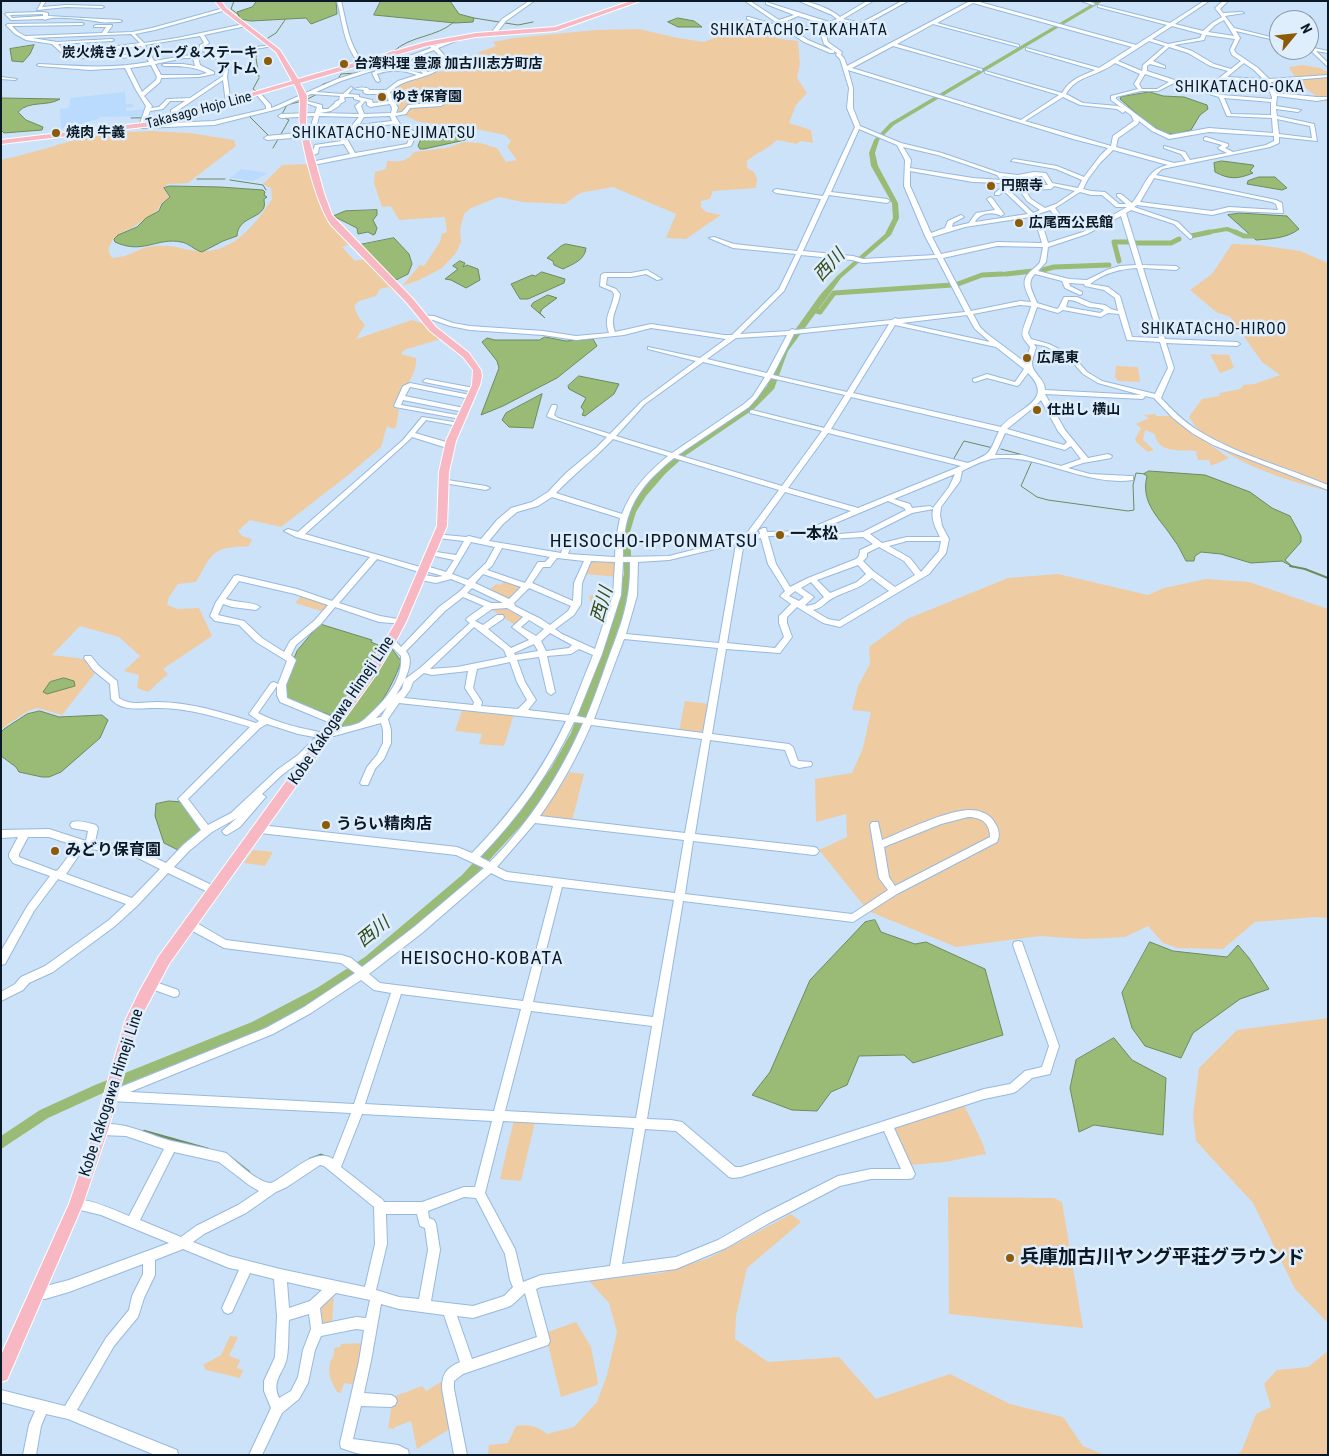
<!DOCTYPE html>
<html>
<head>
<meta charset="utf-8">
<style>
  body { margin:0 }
  #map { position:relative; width:1329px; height:1456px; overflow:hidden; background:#cce2f9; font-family:"Roboto Condensed",sans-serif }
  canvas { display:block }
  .frame { position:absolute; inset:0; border:2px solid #0b1825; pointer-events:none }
  .north { position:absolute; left:1269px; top:10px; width:50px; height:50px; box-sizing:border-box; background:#dfeefd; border:1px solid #8a98a7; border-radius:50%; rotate:62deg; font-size:14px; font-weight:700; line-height:20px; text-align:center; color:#0b1825 }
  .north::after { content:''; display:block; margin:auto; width:18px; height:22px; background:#8d5a08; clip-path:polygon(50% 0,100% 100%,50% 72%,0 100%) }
</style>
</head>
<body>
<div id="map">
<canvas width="1329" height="1456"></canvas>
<div class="frame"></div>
<div class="north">N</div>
</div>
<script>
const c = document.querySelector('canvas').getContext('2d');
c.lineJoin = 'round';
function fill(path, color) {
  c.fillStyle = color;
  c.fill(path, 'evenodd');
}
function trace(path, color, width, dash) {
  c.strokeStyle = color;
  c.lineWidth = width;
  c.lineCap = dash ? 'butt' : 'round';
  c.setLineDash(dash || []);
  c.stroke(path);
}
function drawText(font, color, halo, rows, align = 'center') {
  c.font = font + ' "Roboto Condensed","Noto Sans JP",sans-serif';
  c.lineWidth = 5;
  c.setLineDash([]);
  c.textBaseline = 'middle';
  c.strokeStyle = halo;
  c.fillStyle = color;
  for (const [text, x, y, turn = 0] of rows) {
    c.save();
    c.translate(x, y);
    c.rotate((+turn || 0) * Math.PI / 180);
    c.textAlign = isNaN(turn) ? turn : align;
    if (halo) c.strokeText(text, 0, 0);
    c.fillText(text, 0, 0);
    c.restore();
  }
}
const built = new Path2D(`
  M125,92v5l2,1 -2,1 1,5h7l1,3 -8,1v3l22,-2 -6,7 -43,1v2l-36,10 -2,-3 -1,-17 9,-1 1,-10z
  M241,169l27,4 -15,8 -23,-3z`);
const green = new Path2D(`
  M747,23l7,5 12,3 14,8 18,2 2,23 -3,14 10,15 -11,12 -7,18 22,7 2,13 -12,-2 -5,3 -19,-4c-10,10 -20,12 -30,21v7l7,4 3,7 -1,9 -43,3 -3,8 -9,2v6l5,5 15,3 -35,24 -20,-1 10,-24 -63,-27 -33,6 -15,11 -42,-2 -24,-5 -28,11 -7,6 -4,15 1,13 -5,11 -14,15 -23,12 -17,6 18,-21 4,1 16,-24 2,-8 5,-2 -2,-15 -46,3 -8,-14 -9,1 -8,-24 1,-11 11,-3 1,-8c12,1 20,1 27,-9l33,-4 17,-6 16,1 17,5 9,14 11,-2 -10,-13 4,-6 -6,-6 -34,-7 -52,-6 -20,-9 -10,-20c11,-15 60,-24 78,-26 10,-1 23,3 32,-1 4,-2 6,-5 7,-9l-19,-1 -10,-3 19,-7 -3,-4 21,-4 82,-8 43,-1 39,9 26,4 18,-7 4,-9z
  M1303,65l17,3 8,4v31c-14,-7 -33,-22 -39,-36z
  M152,131l38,2 44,7 2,6 -48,37 -20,1 -5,4 6,9 -9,8 -2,5 -26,18 -12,5 -7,6 -5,11 4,8c5,-1 10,-1 15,-3 7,-2 14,-7 21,-8 17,-3 26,0 42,3 39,8 63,-22 82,-51l-1,-11 -8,-4 19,-19 28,-1 10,36 30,44 -8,3 13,14 9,-2 36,34 -3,1 -9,-7 -8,2 -4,7 -17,5 -5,5 5,12 6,7 -9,14 56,-19 12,4 16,15 -36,11 -3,4 15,4c2,16 -14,34 -23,47l6,5 -3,17 -3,2 -6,-3 -6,21 -34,29 -66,51 -31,-7 -12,11 4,5 10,3 -3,7c-38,2 -35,5 -53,36l-18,2 -9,13 -2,8 11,4 21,-1 13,28 -49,33 5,5 -20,18 -11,-4 2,-13 -15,-4 16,-15 -21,-19 -39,-11 -28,29 33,4 10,14 -33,42 -24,-7 -10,3 -27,18v-569c28,-6 54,-15 82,-22 22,-6 46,-6 69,-7z
  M1232,244l27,1 41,6 28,12v228c-45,-11 -115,-33 -139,-74l13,-18 17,-3 1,-3 20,-4 4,-4 10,-1 26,-9 -18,-13 -32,-45 -14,-5 -26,-22 22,-16z
  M1210,354l19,1 5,13 -14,5z
  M1116,366l22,1 2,15 -22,-1 -3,-4z
  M1155,414l1,2h14l59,42 -18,8 -2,-6h-11l-2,-9c-16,-1 -39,2 -41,-17l-10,-4 -2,10 11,10 -6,2 -11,-9 -2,-4 6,-11 -5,-4 13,-6 -5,-3z
  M615,559l3,18 -33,-3 6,-14z
  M1058,574l90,21 16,-7 42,-9 43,3 79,27v309l-12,-1 -61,5 -32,27 -45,-1 -15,-5 -15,-17 -23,11 -40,2 -45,-3 -84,11 -88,-36 -49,-61 28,-13 -1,-23 -30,8 -1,-43 37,-6 11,-25 8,-36 -19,-2 6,-24 12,-22 -1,-17 38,-28 101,-41z
  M506,580l18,6 -15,15 -20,-11 7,-6 4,1z
  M599,593h17l-5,16h-18l-4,-13z
  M302,595l28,9 -6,8 -29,-9z
  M508,606l18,10 -11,9 -26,-17z
  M685,701l25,3 -5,29 -26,-2z
  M465,709l49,5 -10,32 -25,-2 3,-10 -27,-3 7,-20z
  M570,772l14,2 -12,47 -34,-3z
  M253,850l20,2 -8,14 -21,-3z
  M1328,1018v305l-33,-34 -42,-86 -57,-62 -3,-26 6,-47 38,-38z
  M963,1103l19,39 4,12 -41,8 -36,3 -18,-38z
  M514,1120l21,2 -14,59 -21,-2z
  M948,1197l106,1 8,4 21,126 -134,-14z
  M791,1214l10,8 -54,46 -11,48 -1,23 33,23 71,-5 37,42 74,-25 60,30 53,13 20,29 22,9h-617l1,-10 19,-2 8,-17c13,-2 21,0 31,8l27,-7 23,-25 10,-27 10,-43 -8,-29 -20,-22 72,-8 48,-15z
  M334,1291l-2,35 -10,2 -6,-22z
  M576,1322l15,25 7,35 -1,3 -36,12 -16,-64z
  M230,1336l8,1 -9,19 11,4 -3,8 6,2 -3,8 -34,-8 -3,-5 18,-10z
  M366,1343l-10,42 -12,-2 -3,10 -4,-1c-5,-9 -10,-18 -7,-29 2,-6 5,-7 4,-15l6,-1 1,-3z
  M1328,1351v104h-91l5,-5 14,-36 15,-7 -7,-23 13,-14 31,-3z
  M444,1380l9,47 -36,22 -6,-28 -16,6 -1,2 -6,-1 5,-31 29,-11 4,5z`);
const water = new Path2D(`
  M257,1h79l1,13 -26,10 -5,-6 -55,3 -11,-2 -3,-7 15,-5z
  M381,1h69l9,13 15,4 -1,4 -18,1 -81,-8z
  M678,18l16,3 8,6h-24l-10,-5z
  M34,45l-4,9 -7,8 -11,-1 -2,-12z
  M1150,92l13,4 21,1 23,8 1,4 -8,6 -9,15c-6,1 -12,4 -19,4 -16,-1 -40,-25 -52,-35l1,-2z
  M1,98l59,1c-13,8 -31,1 -42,13l8,8 17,7 -1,3 -38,3 -3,-3z
  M457,128l11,7 -3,5 -41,9h-4l-2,-3 6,-15z
  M1222,161l31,4 1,1 -4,5 3,2c-15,6 -23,7 -38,-1l-1,-9z
  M1259,177h16l12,11 -5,2 -35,-6 1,-3z
  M170,186l50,1 43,3 2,2 -1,3 3,2 -3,2c0,3 1,5 0,8 -4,12 -26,10 -27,29l-14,5 -21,11c-8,-2 -13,-9 -21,-10 -24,-5 -38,13 -66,0l-1,-3 4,-4 19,-8 9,-9 13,-7 3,-7 8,-7 -6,-9z
  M377,210v5l-4,5 4,8 -2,6 -2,1 -5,-3 -10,2 -1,-6 -24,-12 12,-5z
  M1240,213l47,3 12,13c-11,9 -28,10 -43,11l-28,-25z
  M394,238l15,16 3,10 -4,10 -14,7 -35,-36z
  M566,244l20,4c-1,12 -13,16 -23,21l-9,-4 -1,-4 -6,-3 14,-12z
  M460,261l5,2 -2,4 4,-2 11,4 2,11 -14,8 -15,-8 -6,-1 13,-10 -5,-3z
  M542,272l23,7 -1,4 -36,16h-8l-9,-15 21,-9 3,1z
  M548,295l9,3 -15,11 -2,4 5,5 -14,-12 2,-3z
  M545,337l21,4 27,-2 4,7 -40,32 -54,28 -22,9 18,-47 -2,-7 -15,-19 5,-4 8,2h44z
  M579,376l40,8 -5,10 -29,22 -3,-1 2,-4 -3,-4 5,-9 -17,-9 -1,-3z
  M542,394l-9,34 -24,-1 -7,-7 4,-7z
  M1149,471l56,4 45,17 22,16 18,8 11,20v6l-16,18 8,7 -11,-6 -31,2 -30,-9 -20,-2 -6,4 -1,5h-8c-4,-7 -7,-15 -12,-21 -14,-22 -34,-36 -27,-64l-3,-2z
  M320,624l52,16 -1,2 12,5 -47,70 -50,-18 -2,-16 13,-32z
  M392,649l9,12c-6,20 -24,54 -43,64 -6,3 -16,4 -23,5z
  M64,678l10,3 1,5 -28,8 -4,-2 7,-10z
  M40,711l19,6 43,-2 6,5 -8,18 -39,34 -12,5h-7l-23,-5 -3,-5 -15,-11v-24l3,-3 23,-15z
  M169,801l13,1 21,30 -23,19 -16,-8 -9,-27 1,-12z
  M875,920l6,12 34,12 11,-2 59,27 18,66 -90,28 -9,-8 -45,1 -12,29 -16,7 -14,19 -25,-1 -40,-15 18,-23 40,-92 55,-58z
  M1150,942l23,9 54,6 11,-12 11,13 20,31 -29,10 -47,34 -12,25 -36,-12 -13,-18 -10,-35z
  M1114,1038l18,22 34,18 -3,57 -69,-10 -15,7 -9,-44 6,-28z`);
const streamFar2 = new Path2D(`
  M234,1l-3,8 8,6
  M474,18l44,7 15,-3
  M268,38l8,-5 9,-13
  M393,52c17,-17 43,-14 61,-30
  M256,57l2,-8
  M256,58l3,19
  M382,65l10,-8
  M366,70l12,-3
  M338,79l3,-5 16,-1
  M257,92l-4,-3 6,-11
  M306,100l11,-6 6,-10 10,-3
  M282,114l5,-9 15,-4
  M249,116l20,20
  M131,118l41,-1
  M273,148l16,-28 -6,-3
  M197,179h28
  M230,180l33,5 3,5
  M748,409l6,2
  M810,424l15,4
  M1001,449l22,6
  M953,460l11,-19 29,7
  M1032,461l-11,25 16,11 11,3 80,11 6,-1 -1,-25 3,-12 9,1`);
const streamFar1 = new Path2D(`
  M1290,566l15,3 23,9`);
const stream = new Path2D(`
  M144,1131l64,18
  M225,1153l24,19
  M310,1159l11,-4 5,2`);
const canalFar1 = new Path2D(`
  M1204,233l23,-4 11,4`);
const canal = new Path2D(`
  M1235,232l9,4h11
  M1191,236l19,-4
  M1135,243h36l8,-4
  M1119,261l-5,-19h17
  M1039,271l15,-4 55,-2
  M1006,274l27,-3
  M958,284l24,-9 20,-1
  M813,310l7,2 14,-19 118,-8`);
const river = new Path2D(`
  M1097,1h6l-209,124 -15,15 -4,13 3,13 20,37 1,15 -8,17 -50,43 -15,21 -38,52 -14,38 -20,20 -69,47 -19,17 -20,23 -10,16 -6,20 2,42 -10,44 -41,115 -22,41 -32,45 -57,62 -97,82 -48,33 -65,34 -157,63 -55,25 -47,31v-13l39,-26 55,-25 157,-63 65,-34 48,-31 97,-82 57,-62 32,-45 20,-35 41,-115 12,-44 -2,-42 6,-20 10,-17 22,-26 19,-17 69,-47 19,-19 13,-35 40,-56 17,-19 48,-42 8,-16 -1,-15 -21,-37 -2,-13 5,-13 16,-17z`);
const minor = new Path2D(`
  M42,1h4l-4,6 24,-2 36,1 2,1 -2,1 -36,-1 -29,3z
  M337,1h4c6,23 7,43 23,62v1h-4c-16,-17 -17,-40 -23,-63z
  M529,1h5l-28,20 -11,14h-4v-2l11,-14z
  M745,1h5l29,19 15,-5 -28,-11v-2l63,20 8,-3 -5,-4 -33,-14c12,0 32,8 41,16l27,-16h6l-30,18 18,4 41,-22h6l-44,24 -25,-4 -15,7 4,14 14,10 -1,3 3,3 3,8 123,-65h6l160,44 31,-20 -69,-18v-2l72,18 34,-22h5l-34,23 28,7 9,-8 10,-6 -7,-9 8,-7h5l-8,8 3,4 19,-1 2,1 -19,3 9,12 45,11v2l-43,-10 4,7 -6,12 2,3 22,15 11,11 59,-4v2l-57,5 5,11 41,4h11v2l-11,2 -40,-5 -1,10 25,4 -3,2 -22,-3 1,7 37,8 3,17 -38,-4v6l-9,4 -108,22 -6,6 120,25 6,3 1,10 -54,-2 -17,4 -75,-10 -3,2 44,15 14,14v2l-2,1 -16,-15 -43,-14 -5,3 16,52 34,1 3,2 -3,2 -33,-2 22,71 72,3 3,2 -3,2 -71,-3 8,25 -13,30c11,12 23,24 38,33 39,24 86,36 129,54v5l-115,-45 -21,-12 -19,-15 -19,-20 -9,-2 -1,2 -2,1 -97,-5 20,36 23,28 20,-4 4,2 -1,2 -28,5 -15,5 22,6 40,2h3v4c-49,7 -96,-28 -142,-21 -9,2 -21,8 -29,12l-2,10 -19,26 -1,8 2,11 7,13 -3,14 -17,21 -89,53 -17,-4 -26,-16 -10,10v6l5,14 -12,16 -54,-4 -14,85 77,10 4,3 5,14 13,1 1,2 -1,2 -12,2 -8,-3 -6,-15 -75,-10 -15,94 119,13 3,1 2,3 -2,3 -3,1 -121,-14 -8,53 167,20 36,-24 -9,-12 -9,-53 2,-3h6l4,18c22,-9 65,-30 88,-30 8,0 18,3 23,10 5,7 8,14 4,22l-100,52 -44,28 -170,-21 -36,218 24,1 11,2 53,45h6l243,-78 26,-5 15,-13 17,-4 7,-21 -36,-101 1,-3 4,-1 4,1 1,3 36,101 -9,28 -18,4 -15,13 -4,2 -29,6 -90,29 21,46 -2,4 -4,1h-38l-31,7 -69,36 -45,26 -50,21 -135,18 -5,2 14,52 -2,4 -85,29 -9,7v8l13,66h-13l-12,-66c0,-15 4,-21 18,-27l-16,-47 -45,-6 -18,-5 -10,57 -7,32 27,2 4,2 2,4 -2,4 -4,2 -30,-1 -8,33 45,6 10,5 1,5h-42l-11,-2 -15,-5 -1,-5 19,-82 5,-31 -8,-1 -35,7 -6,14 -7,33 -9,16 -17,14 -20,42h-13l22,-47 -7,-17v-10l11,-24 2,-41 -3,-37 -24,-6 -18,39 -4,2 -4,-2 -2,-4 17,-38 -10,-2 -46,-19 -28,11v15l-11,23 -6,19 -24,29 -37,64 100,40 1,5h-23l-87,-36 -22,-5 -5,12 -5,29h-13l6,-30 6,-14 -34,-9v-12l64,16 41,-68 23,-28 3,-14 11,-22v-10l-74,28 -24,7 -11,-2 -2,-4 2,-4 35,-9 100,-37 -68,-28 -29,-7 -2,-4 2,-4c12,-4 45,11 57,16l35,-67 -38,-13 -25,-1 -4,-1 -2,-4 2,-4c21,-8 54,10 75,15 17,4 33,7 50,11l4,1c11,9 32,30 45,30 18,-8 44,-37 62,-24l18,-46 -241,-12 -4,-2 -1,-3 1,-3 160,-65 38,-21 51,-34 -14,-10 -117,-15 -37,-20 -1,-3 1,-3 4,-1 4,1 31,18 116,15 9,3 11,9 52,-40 70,-59 -28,-13 -196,-22 -3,-1 -2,-3 2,-3 3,-1 197,22 15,6c39,-40 70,-81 94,-132l-167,-18 -11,16 3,11v13l-7,16 -9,10 -7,16h-6l-2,-2 7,-16 10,-12 6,-12v-13l-2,-7 -47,13 -5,-1 -1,3 -3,1 -27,-5 -31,-10 -7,4 -72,71 20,26 23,-12 46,-43 21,-15 16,-16h6l1,2 -17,18 -21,15 -21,20 4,3 -2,2 -24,28 -13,8 -3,-1 -2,-3 15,-13 -25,14 -23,19 -15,16 44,21 2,3 -2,3 -3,1 -3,-1 -44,-21 -31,33 -22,20 -62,46 -24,11 -6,7 -22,11v-9l14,-8 6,-7 24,-11 64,-46 17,-16 -68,-25 -24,32 -29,53 -4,1v-14l27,-46 22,-29 -37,-13 -4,-6v-3l9,-17 -17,1v-8l48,-1 37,12 2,-10 -16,-3 -2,-3 2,-3c7,-2 17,1 24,3l2,3 -3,14 39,6 32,15 17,-18 18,-15 -21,-29 -2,-2 72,-72c-30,-9 -63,-20 -95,-19 -15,0 -33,4 -44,-9l-1,-15 -17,-14 -9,-12 1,-2h6l8,10 18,15 2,17c12,8 25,4 38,4 34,0 67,11 99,21l3,-2 -10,-7 22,-31 3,-1 4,2 9,-23 -31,-19 -17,-17 -24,-4 -5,-5 6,-14 18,-26 3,-1 60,14 35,12 38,-44 -74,-20 -12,-6 4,-2 10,3 105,-92 19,-23 38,6v2l-2,1 -32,-6 -11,13 38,11v4h-6l-35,-11 -5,5 -102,92 115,33 3,-2 23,7 8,-12 -24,-5 -4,-2 4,-2 26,4 8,-14 -26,-3h-3l-1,-2 1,-2 31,3 3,-1 12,3 16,-19 14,-12 21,-6 16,-10 18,-19 30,-25 11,-11 -59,-20 -1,-1 5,-11h4l1,1 -3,9 4,3 52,16 31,-32 55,-41 -48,-12v-2l52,11 26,-19 -75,-11 -27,7 -48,5 -33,-5 -73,-5 -20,-4 -17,-6 -13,-3v-2l14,1 19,7 17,3 73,5 33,5 33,-3c-6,-17 3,-23 5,-39l-2,-3 -12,-5 1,-11 3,-2h27l16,-3 15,9 -5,1 -11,-6 -15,3h-24l-1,8 10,4 4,5c-2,15 -11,22 -5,38l36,-8 73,11h8l47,-46 17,-35 -63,-6 -24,-10 5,-1 20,7 63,7 24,-52 -45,-6 -3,-2 3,-2 47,7 32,-69 -8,-19 2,-20 -9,-29 -4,-4 1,-2 -13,-9 -5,-15 -26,1 15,10 26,11v2h-4l-26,-11 -18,-12h-8l-31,-11v-2h2l34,10zM973,3l159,44 -33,21 -73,-20v2l69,20c-14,6 -25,9 -33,23l-77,-22v2l74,22 -38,25 -169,-52 41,-22 89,25v-2l-85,-25 36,-20 86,23v-2l-82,-22zM798,16l26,8 -4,2 -31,2 -7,-5zM1224,20l10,16 -26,-4 7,-7zM1172,26l30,8 -2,4 -32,6 -16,-5zM1206,35l29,4 -5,11 2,5 9,6 -10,8 -17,-5 -22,-13 -18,-6 30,-5zM1149,41l16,5 -22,19 -1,6 -24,-10zM1169,47l19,6 22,13 18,5 -10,8 -22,8 -49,-16v-5l3,-2 15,4v-2l-12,-5zM1115,63l25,11 -6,10 4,5 -27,7v4l11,8 -4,-2 -35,-3 -17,-9c9,-15 20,-16 35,-23 5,-2 10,-5 14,-8zM1244,63l10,7 9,9 -36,-2zM848,70l225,69 35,9 -8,8 -16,21 -27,-11 -43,-7 -3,2 45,8 26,11 -4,8 -26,-5 -6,-10 -12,-1 -16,3 -18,-2 -58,-20 -41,-10 -41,-17 -7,-18v-20zM1145,74l24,8 -12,7h-15l-3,-5zM1224,80l42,2 6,15v2l-50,-4 -21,-7zM1174,83l45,14 8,19 45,2 1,15 -64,-5 -39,7 -14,-6 -40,-30v-2l25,-6h17zM1063,97l17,8 37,4 6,4 2,-2 6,4 3,6 -21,15 -2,10 -86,-25zM1224,98l47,4v13l-40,-1zM1277,119l33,7 2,12 -33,-4zM1139,121l13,10 17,8 40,-7 65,4v5l-8,4 -33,7 -8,-4 3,-2v-2l-22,-7 -2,1v2l18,5 -4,3 1,1 8,4 -37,7 -5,-8 -21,-6v2l17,6 5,7 -12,2 -58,-16 2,-9 20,-14zM859,129l38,16 8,15 -1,26 21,50 10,19 -72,4 -10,-3 -50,-5 26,-56 58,8 3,-2 -3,-2 -56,-7zM903,147l35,8 59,20 4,5 -28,-2 -63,-10 1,-8zM1113,150l55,15c-22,4 -23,23 -36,38l-11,-9h-4v2l9,8h-7l-14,-12 -14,-1 -8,-2 5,-10 12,-16zM910,171l63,11 28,1v5l-6,5v2h4l5,-4 24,23 -53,8c4,-9 18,-11 26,-6l3,-2 -12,-16 -2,-1 -3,2 8,11 -19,3 -7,10 -17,4 1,-4 11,-6 -3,-2 -13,6 -3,7 -14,5 -21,-47zM1003,176l15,3 24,-3 6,9 -25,1 -2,-2 -15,-4zM1154,178l118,24 4,2 2,6 -49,-3 -17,4 -72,-9zM1007,183l10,3 10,15 13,9 -7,3 -26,-25zM1054,186l21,5 -19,13 -11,4 -14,-9 -6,-9 26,-1zM1080,192l11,3h11l14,12h11l-44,25 -35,11 -4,-13 -9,-15 15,-5 7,8h4l1,-1 -7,-9zM1121,216l15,49 -16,1 -13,4 -20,10 -18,-1 -31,-8 8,-9 2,-15 39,-13zM1030,217l8,13 4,13 -45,-1 -56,12 -9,-17 33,-10zM997,246l46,1 -3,15c-3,5 -8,7 -12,12 -8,9 0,19 3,28l-11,-1 -49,10 -28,-53zM801,255l51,5 11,3 74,-5 28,54 -67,7 -3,-1 -3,2 -97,10 -3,-1 -3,2 -49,3 44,-43zM1137,268l22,70 -27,-1 -12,-41 -12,-9 -18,-3c14,-11 30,-15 47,-16zM1035,274l27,7 3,7 15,7 2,-1v-2l-12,-6 -1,-3 15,1 1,2 19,4 11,8 3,13 -7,-2 -6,-4 -14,-2 -14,-6h-13l-5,10 -2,2 -20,-6c-3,-10 -12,-20 -2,-29zM1068,300c9,0 14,5 22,7 5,1 9,0 14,3l-4,3 -34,-6zM1020,305l11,1c-1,7 -11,25 -8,31 1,3 5,7 7,10l-4,16 -40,-30 -6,-6 -7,-13zM1037,307l21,6 5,-3 38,7 7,-4 11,1 8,26 33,2 8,26 -13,26 -53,-13 -15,-9 -14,-16 -24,-12 -18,-5 -3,-6zM967,315l8,14 15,13 -88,-19zM889,324l-42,68 -74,-17 21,-41zM895,325l101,22 28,22 -9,13 -28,-8 -14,5v2l2,1 12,-4 30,8 2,-1 9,-12c28,28 -11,35 -27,54l-148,-34zM787,335l-20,38 -60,-14 29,-21zM1034,344l11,2 24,12 14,16 15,9 43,12 -96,-5c0,-11 -12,-16 -13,-26 0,-5 3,-12 4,-17zM703,362l62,15 -12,19 -9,8 -72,49 -56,-17 29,-32zM771,378l74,17 -21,33 -72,-18 -2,1v2l72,18 -40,55 -104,-31 71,-48 8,-9zM851,397l146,34h2c-11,24 -7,22 -31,32l-137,-34zM1041,400l17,31 9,11 -3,3 -57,-16 26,-21zM828,433l133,33 -103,42 -70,-20zM1005,433l60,17 6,-4 10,13 -20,7 -39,-11h-27zM613,439l55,17c-20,16 -37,34 -46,58l-66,-21c18,-19 39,-35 57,-54zM674,458l105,32 -35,47 -75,19 -46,1c0,-47 15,-70 51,-99zM955,474l-6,13 -16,21 -3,-2 -18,2 -2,-4 -16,-5zM785,492l66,19 -47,20 -37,1 -1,-4h-3l-4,2 1,4 -6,1zM552,497l68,21 -4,21 -1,18 -47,-3 6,-16 -4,-2 -4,2 -5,15 -72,-12 14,-17 14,-12 21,-6zM888,501l16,7 2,2 -43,22 -35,3 -14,-3zM933,509c-2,10 2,18 7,28h-33l-25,6 -12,-9 42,-21zM806,535l22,4 35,-2 10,7 -13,6 -1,6 -3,3 -48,19 -18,9 -14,-23 -8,-28zM761,538l7,26 17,27 -5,5 11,8 -12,12v7l5,14 -9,11 -48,-5 17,-101zM907,541h34l-2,10 -18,21 -11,-14 -21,-12zM471,542l24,5 -9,16 -18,17 -16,-6zM736,544l-17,99 -93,-9 11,-38 1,-34 31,-2zM879,547l25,14 11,14 -20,12 -22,-16 -10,-10 4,-4v-4zM502,548l48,9 -5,5h-7l-13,21 -38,-13 5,-4zM557,558l27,3 -10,22 -1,18 -41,-18 11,-16h7zM377,559l45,14 3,-2 18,5 -7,1 -17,-3 -4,3 1,2 20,4 15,-4 15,6 -7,7 -20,15 -38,40 -7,-8h-6l-1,2 1,2 13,13c2,23 -14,42 -30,57 -3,3 -8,8 -12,10 -11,5 -24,4 -34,7l-1,3c-23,-5 -45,-9 -66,-20l19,-27v9l3,7 53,22h6l1,-2 -1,-2 -52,-22 -1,-13 10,-25 -5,-5 5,-10 25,-21 14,-17 44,15 25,2 1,-2 -1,-2 -24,-4 -41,-13zM591,561l24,1 -2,33 -18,54 -33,-15 -7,-5 19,-14 7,-11 1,-21zM623,562h7c1,38 -9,63 -22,97 -7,20 -14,40 -22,59l-9,-2 25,-62 19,-59zM858,565l8,9 -9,8 -27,11 -13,-13zM483,574l38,13 -12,12 -34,-16zM872,578l17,13 -50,30 -11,-2 -15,-9c10,-2 12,-8 20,-12 15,-8 25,-8 39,-20zM239,581l56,13 33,11 -13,15 -25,21 -6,11 -22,-14 -18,-17 -26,-6 5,-11 9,3 24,3 4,-3c-8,-6 -24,-4 -34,-8zM811,582l13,15 -9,7 -8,2 -2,-1 9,-8 -13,-9zM472,588l31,15h-12l-24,-10zM529,588l42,18 -3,5 -18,14 -9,-6 -26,-13 -1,-3zM795,591l9,6 -5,4 -10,-5zM463,597l21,9 -17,12 -1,2 4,3 -50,45 -15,11c4,-9 8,-20 1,-28l39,-40zM507,608l16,9 -11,10 17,13 -18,8 -23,-19 15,-10 1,-2 -1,-2h-6l-14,10 -8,-4 17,-12zM529,620l15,9 -8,7 -15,-9zM474,627l30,23 3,7 -50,10 -27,2zM550,633l22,12 -3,3 -23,3 -5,-10zM624,639l94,9 -15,85 -109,-14zM534,644l4,7 -23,4 -1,-2zM579,649l14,6 -24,60 -41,-5 8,-10 -11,-18 -8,-22 22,-3 8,35 4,3 4,-3 -8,-36 24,-2zM510,662l7,20 10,18 -9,9 -37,-3 1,-4 -9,-14 4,-19zM468,671l-3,17 9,14 -1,3 -69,-7 6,-8 3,-8 11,-9 8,2zM404,681l-2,8 -6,6 7,-12zM387,707l-6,10 -5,1zM574,722l9,1c-23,52 -53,99 -93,139l-10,-5c39,-40 70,-84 94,-135zM591,725l111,14 -17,94 -145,-17c20,-28 37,-59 51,-91zM968,817c13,0 22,6 22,20l-95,49 -6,-9 -5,-30 57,-23zM535,823l149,17 -9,53 -168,-21 -10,-5zM28,837h21l27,9 -18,24 -2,1 -37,-14v-3zM84,848l48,7 28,14 -28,29 -66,-24zM491,873l14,7 48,6 -30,115 -143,-18 -11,-9 53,-41zM562,887l112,13 -21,117 -120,-15zM361,980l13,10 17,3 -37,111 -224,-12 143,-58 38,-21zM401,994l120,15 -27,102 -129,-7zM531,1011l121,15 -16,92 -131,-7zM362,1114l130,7 -17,66h-11l-42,15h-38l-1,-2 -42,-33zM503,1121l131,7 -24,138 -69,9 -18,7 -8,-33 -30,-56zM645,1129l31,2 53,46 4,1 8,-1 143,-46 17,38h-30l-33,7 -75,38 -45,26 -42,17 -54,7zM174,1152l45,10 30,23 10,6 -21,14 -42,21 -15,11 -41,-17zM320,1165l4,1 50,41 1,37 -10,43 -85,-18 -51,-13 -36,-14 11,-8 42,-21 30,-21 11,-5zM464,1197l12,1 29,56 5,26 3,7 -9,9 -31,10 -42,-5 9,-51 -4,-26 -2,-4 -5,-2 -1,-7zM386,1214h31l3,12 5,2 3,22 -9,49 -20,-2 -23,-7 11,-46zM287,1282l35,8 -12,11 -21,7zM336,1293l34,7 -4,18 -10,-1 -34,7 -2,-16zM525,1293l12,44 -65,22 -15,-43 16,2 35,-11 4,-2zM309,1314l2,15 -8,21 -5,27 -7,14 -12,7c-8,-19 5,-24 8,-41 2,-12 1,-25 2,-37z
  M1081,1h8l6,3 -2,1z
  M224,8l2,2 -71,20 -20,4 9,9 33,-5 67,-14 2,1v1l-42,9 5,8 -5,5 11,5 56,-8 2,1 -54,9 9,15 -1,7 4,27 -5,-1 -3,-23 -46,31v4l7,1v2l-12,-1 -1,-7 14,-9h-15l-7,8 -13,2 -5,13 69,-3 52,-12v-3l-10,-12 3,-2 12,13v3l3,-1 63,-28 67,-21 27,-10 -2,-3 6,1 24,-9h2v2l-23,9 6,7 1,9c-15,17 -40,12 -55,28l8,16 -2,5 6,-1 6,-7 33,-3 3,2 -3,2 -31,2 -4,6 -11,2 5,8 17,9 -6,13 -98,19 -2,-1v-2l39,-8 -6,-10 -25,3 -1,6 -8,4 -3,-2 6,-4 2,-6 27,-4 -6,-4 -29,-2 -2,2 -38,3 -3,-2 3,-2 42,-4 5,-16 -33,2 -3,-2 3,-2 34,-1 2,-6 -14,-5v-2l19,5v4h6l6,-5 1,-2 4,-2 1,-4 -29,-2 -33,15 -64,16 -72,3 -3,-2 7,-20 -10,-16 -11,-22 -35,2 -51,-4 -2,-1 2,-1c37,2 73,5 110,-2l-8,-16 -24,3 -53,2 5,5 50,-3 3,2h8v2l-9,1 -3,-2 -50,3 -16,-15 -26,-4 -11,-6 -9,-9 2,-1 74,-1 2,1 -2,1 -70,1 6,6 7,4 77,-3 4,-6h-12v-1l2,-1h16v1l-5,7 25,-1 20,-4zM131,34l9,9 -22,3 -56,3 -4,-5 54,-3 2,-1 -2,-1 -55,3 -25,-4zM200,36l4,7 -4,2 -1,4 9,4 -24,3 -30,5 -9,-16zM434,50l5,5 2,9 -12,8h-2l-5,-7 -14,-5zM214,56l10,14 -1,6 -33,22 -23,1 -8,8 -8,1 1,-2 -8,-10 16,-14 1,-4 38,-1 15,-3v-2l-14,-7 -2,-8zM184,58h9l2,8 -12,-2h-19l-2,1 2,1c15,0 30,0 43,7l-8,2h-38l-6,-11zM403,61l15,6 5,7c-17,-4 -34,-11 -51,-1l4,8 2,1 2,-1 -3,-7c13,-5 27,-4 40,1l-19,6 -12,9h-17v-1c-3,-2 -11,-2 -14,0l9,1 -1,2 3,2h19l4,7 -16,2 -1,-3 -13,-3v-2l-11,-1 5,-6 -2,-1 -8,7 -27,-2 25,-11zM151,65l6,12 -1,3 -14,12 -12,-24zM345,97h9v2l7,2 -6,5 4,8 -39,-1 11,-2 8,-5 1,-2 5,-3 -1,-3zM365,101l2,1v3l3,2 20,-3 2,4 -1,5 -27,1 -3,-8zM319,116l40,1 -16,19 -6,-3 -22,-1zM390,116l2,5 -33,4 5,-8zM394,124l17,10 -4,10 -52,9 -8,-14 9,-10z
  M43,12l5,1v3l72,4 2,1 -2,1c-6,0 -14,1 -20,0 -11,-2 -47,-7 -55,-2l-2,-1 -32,1 -6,-6 2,-1zM43,14v2l-31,2 -2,-3z
  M1309,47l19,4v2l-12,-2 12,12v4l-19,-18z
  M1,77l16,2 -2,1 -14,-1z
  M426,379l48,9 3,2 -3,2 -50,-10 -1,-1z
  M410,383l60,12 3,2 -3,2 -60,-12 -5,9 59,12 3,2 -3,2 -61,-12 -2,5 62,11 1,1 -3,2 -66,-12 -1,-1 9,-20z
  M441,479l45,7 4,2 -4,2 -42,-7 -4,-2z
  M150,980l28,10 1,3 -1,3 -4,1 -28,-10 -1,-3 1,-3z`);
const major = new Path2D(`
  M215,1h6l5,7 54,42 18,29 128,-37 50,-9 79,-6 76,-26h9l-84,30 -80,6 -49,9 -127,37 7,13 -1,27 2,12 16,58 8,22 81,84 23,28 33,26 12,17 1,6 -2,9 -24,56 -7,31 -2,54 -41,96 -10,19 -21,35 -206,288 -30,57 -31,109 -25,74 -76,176 -6,2v-27l68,-151 25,-74 31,-109 14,-29 20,-36 208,-286 29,-48 41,-96 2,-54 7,-31 26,-56 1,-15 -10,-13 -33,-26 -23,-28 -76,-78c-14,-20 -28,-74 -31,-100 -2,-18 4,-23 -6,-41l-142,42 -151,18v-4l150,-18 141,-41 -16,-29 -54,-42z`);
const majorBridge = new Path2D(`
  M390,55l3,-1`);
const markers = [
  [268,61,5,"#8d5a08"],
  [344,64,5,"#8d5a08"],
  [382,97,5,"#8d5a08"],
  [56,133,5,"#8d5a08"],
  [991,186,5,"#8d5a08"],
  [1019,223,5,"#8d5a08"],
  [1027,358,5,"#8d5a08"],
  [1037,410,5,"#8d5a08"],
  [780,535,5,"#8d5a08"],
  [326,825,5,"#8d5a08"],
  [55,851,5,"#8d5a08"],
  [1010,1258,5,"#8d5a08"]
];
const farPoinames = [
  ["炭火焼きハンバーグ＆ステーキ",258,53,"right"],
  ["アトム",258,69,"right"],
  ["台湾料理 豊源 加古川志方町店",354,64],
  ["ゆき保育園",392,97],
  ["焼肉 牛義",66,133],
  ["円照寺",1001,186],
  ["広尾西公民館",1029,223],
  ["広尾東",1037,358],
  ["仕出し 横山",1047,410]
];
const farStreetnames = [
  ["Takasago Hojo Line",199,111,-15]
];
const farQuarternames = [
  ["SHIKATACHO-TAKAHATA",799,31],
  ["SHIKATACHO-OKA",1240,88],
  ["SHIKATACHO-NEJIMATSU",384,134],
  ["SHIKATACHO-HIROO",1214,330]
];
const poiNames = [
  ["一本松",790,535],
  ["うらい精肉店",336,825],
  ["みどり保育園",65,851]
];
const streetNames = [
  ["Kobe Kakogawa Himeji Line",342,711,-56],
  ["Kobe Kakogawa Himeji Line",112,1093,-72]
];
const waterNames = [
  ["西川",830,266,-47],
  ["西川",603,605,-74],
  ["西川",374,933,-39]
];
const quarterNames = [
  ["HEISOCHO-IPPONMATSU",654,542],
  ["HEISOCHO-KOBATA",482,959]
];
const nearPoinames = [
  ["兵庫加古川ヤング平荘グラウンド",1020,1258]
];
fill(built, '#badbfe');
fill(green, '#efcba2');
fill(water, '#99bb75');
trace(water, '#6e8a5d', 1);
trace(streamFar2, '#6e8a5d', 1);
trace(streamFar1, '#6e8a5d', 2);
trace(stream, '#6e8a5d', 2.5);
trace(canalFar1, '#99bb75', 4);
trace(canal, '#99bb75', 5);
fill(river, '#99bb75');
trace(minor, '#96b9de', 2);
trace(major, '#fff', 2);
fill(minor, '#fff');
fill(major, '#f8b8c3');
trace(majorBridge, '#fff', 8, []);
trace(majorBridge, '#f8b8c3', 6);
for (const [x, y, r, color] of markers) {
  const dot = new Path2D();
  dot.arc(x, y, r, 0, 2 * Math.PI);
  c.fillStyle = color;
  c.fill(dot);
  trace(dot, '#dfeefd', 2);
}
drawText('bold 14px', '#0b1825', '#dfeefd', farPoinames, 'left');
drawText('14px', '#0b1825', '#dfeefd', farStreetnames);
c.letterSpacing = '1px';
drawText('16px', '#0b1825', '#dfeefd', farQuarternames);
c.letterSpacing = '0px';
drawText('bold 16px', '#0b1825', '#dfeefd', poiNames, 'left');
drawText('16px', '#0b1825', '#dfeefd', streetNames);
drawText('italic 18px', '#344a19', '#dfeefd', waterNames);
c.letterSpacing = '1px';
drawText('19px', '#0b1825', '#dfeefd', quarterNames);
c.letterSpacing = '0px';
drawText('bold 19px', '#0b1825', '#dfeefd', nearPoinames, 'left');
</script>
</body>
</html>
